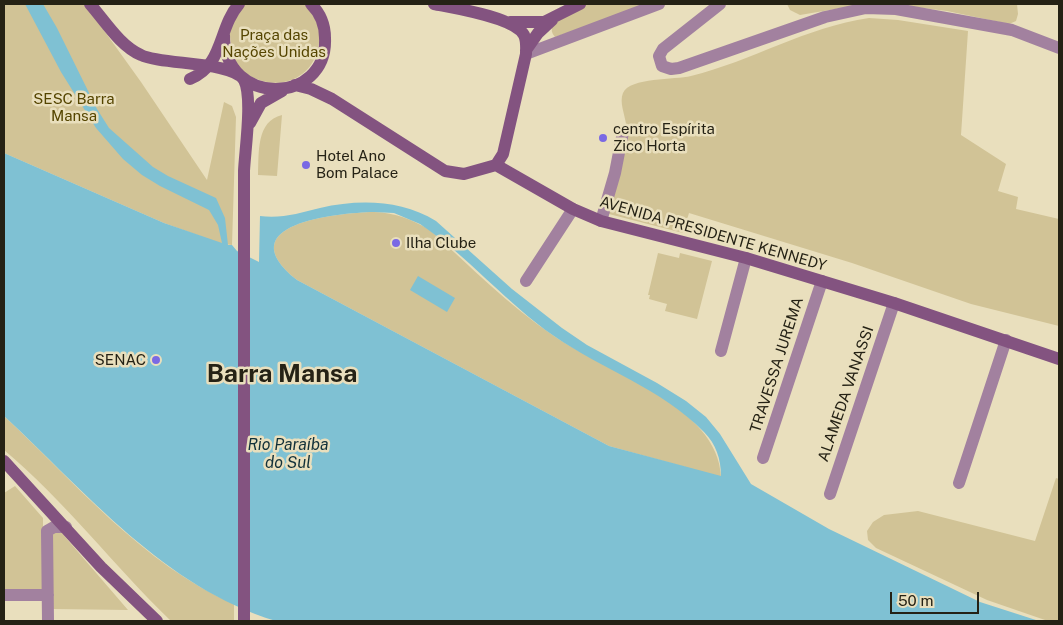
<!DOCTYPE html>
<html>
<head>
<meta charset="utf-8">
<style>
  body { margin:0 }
  #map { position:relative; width:1063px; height:625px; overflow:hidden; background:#e9dfbd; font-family:"Public Sans",sans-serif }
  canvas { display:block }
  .frame { position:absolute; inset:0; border:5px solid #252215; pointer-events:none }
  .scale { position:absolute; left:890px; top:592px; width:89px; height:22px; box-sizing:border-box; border:2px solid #252215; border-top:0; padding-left:6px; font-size:15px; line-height:18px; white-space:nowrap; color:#252215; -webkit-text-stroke:4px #e9dfbd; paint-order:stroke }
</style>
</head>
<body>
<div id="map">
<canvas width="1063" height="625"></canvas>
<div class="frame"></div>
<div class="scale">50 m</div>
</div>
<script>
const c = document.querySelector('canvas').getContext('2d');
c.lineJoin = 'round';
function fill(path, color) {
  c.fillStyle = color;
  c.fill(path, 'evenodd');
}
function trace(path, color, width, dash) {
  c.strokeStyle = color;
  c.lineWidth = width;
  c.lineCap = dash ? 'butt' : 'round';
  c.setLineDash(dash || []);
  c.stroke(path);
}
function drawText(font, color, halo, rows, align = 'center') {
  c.font = font + ' "Public Sans",sans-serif';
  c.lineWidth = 5;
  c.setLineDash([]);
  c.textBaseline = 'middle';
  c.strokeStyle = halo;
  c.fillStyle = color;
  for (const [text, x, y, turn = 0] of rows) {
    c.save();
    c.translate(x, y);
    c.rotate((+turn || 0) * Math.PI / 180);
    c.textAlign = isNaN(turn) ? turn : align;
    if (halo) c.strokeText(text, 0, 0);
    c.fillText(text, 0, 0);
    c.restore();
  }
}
const green = new Path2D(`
  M4,4h81l56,78 66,98 17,-78 8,4 4,11 -4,128 -10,-1 -58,-21 -160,-70z
  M244,4l62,1c6,9 12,17 14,28 0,4 -1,10 -2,15 -6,31 -39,43 -66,29 -6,-3 -14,-9 -17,-16 -3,-9 -4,-21 -6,-30z
  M588,4h62l-95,33c-14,-16 22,-28 33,-33z
  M787,4h78l-65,11 -10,-5z
  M889,4h128l1,10 -2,7 -7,3 -62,-13z
  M869,18l29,2 70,11 -7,104 45,29 -8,27 20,6 -2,12 43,10v107l-88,-22 -119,-41 -163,-50 -6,20 -78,-20c6,-23 22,-67 21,-89 -1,-9 -7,-22 -3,-31 7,-16 52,-13 68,-17 61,-15 115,-49 178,-58z
  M282,115l-5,61 -19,-1c1,-22 -2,-54 24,-60z
  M374,212c22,1 37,7 56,18 40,36 79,76 124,106 50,34 165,70 167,141l-112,-31 -312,-166c-70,-56 39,-67 77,-68z
  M658,253l21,5 1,-5 32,8 -15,58 -32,-8 2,-7 -18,-5 1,-4h-2z
  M4,416c72,67 138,148 230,188v17h-63c-57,-55 -106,-120 -167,-171z
  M1056,478l3,1v142l-14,-1 -58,-20 -111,-52 -8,-8 -1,-9 6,-9 11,-7 34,-4 117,30z
  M15,486l28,32v73h-39v-98z
  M60,531l68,79 -75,-1 -1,-77z`);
const water = new Path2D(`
  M25,4h18l14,24 40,81 12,19 44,39 15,9 48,22 9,20 3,27h4l5,6 22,11 1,-46c21,3 40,-3 60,-8 40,-9 81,-8 116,13l76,68 50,39 25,17 70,38 29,18 20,16 14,17 31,50 78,45 151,73 59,19h-763c-112,-34 -189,-128 -272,-205v-263l160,70 58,20 -4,-18 -9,-15 -49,-24 -18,-11 -19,-16 -27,-31 -35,-56zM374,212l20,1 26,11c48,32 86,79 134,112 49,34 107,52 150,96 12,12 17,27 17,44l-112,-30 -312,-166c-70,-56 39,-67 77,-68z
  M418,276l37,22 -8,14 -37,-22z`);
const street = new Path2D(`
  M720,4l-57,45 -4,7 3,10 9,3 8,-1 146,-51 41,-9 30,1 116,21 47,18
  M526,54l133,-50
  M601,221l14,-48 8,-41
  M526,281l47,-72
  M721,351l25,-93
  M763,458l59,-177
  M959,483l47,-143
  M830,494l64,-191
  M4,595h44
  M48,621l-1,-90 7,-4h12`);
const secondary = new Path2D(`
  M90,4c15,17 30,42 51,51 20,10 91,6 103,25 9,17 1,70 0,91v450
  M510,22h34l36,-18
  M224,35c0,73 104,70 101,3 0,-13 -5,-25 -14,-34
  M526,50l12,-17 14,-13
  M190,79c34,-14 28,-51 49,-75
  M295,85l16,4 21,10 113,72 19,3 32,-9 7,-11 23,-100c0,-6 1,-13 -2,-19 -10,-18 -70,-27 -90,-31
  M250,123l11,-20 21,-12
  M496,165l77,44 28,12 145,37 148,45 165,56
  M4,461l97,106 56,54`);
const markers = [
  [603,138,5,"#7a69e4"],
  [306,165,5,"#7a69e4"],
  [396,243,5,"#7a69e4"],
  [156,360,5,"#7a69e4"]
];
const parkNames = [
  ["Praça das",274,35],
  ["Nações Unidas",274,52],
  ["SESC Barra",74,99],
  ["Mansa",74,116]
];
const poiNames = [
  ["centro Espírita",613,129],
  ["Zico Horta",613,146],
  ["Hotel Ano",316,156],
  ["Bom Palace",316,173],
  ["Ilha Clube",406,243],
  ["SENAC",146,360,"right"]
];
const streetNames = [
  ["AVENIDA PRESIDENTE KENNEDY",713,234,16],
  ["TRAVESSA JUREMA",777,365,-72],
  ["ALAMEDA VANASSI",846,394,-71]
];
const waterNames = [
  ["Rio Paraíba",288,445],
  ["do Sul",288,463]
];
const townNames = [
  ["Barra Mansa",282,374]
];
fill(green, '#d1c396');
fill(water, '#7fc1d3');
trace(street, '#a2819f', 12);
trace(secondary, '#835380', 12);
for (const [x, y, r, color] of markers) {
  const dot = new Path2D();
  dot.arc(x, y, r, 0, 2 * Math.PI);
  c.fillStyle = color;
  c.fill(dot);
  trace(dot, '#e9dfbd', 2);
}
drawText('15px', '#554500', '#e9dfbd', parkNames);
drawText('15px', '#252215', '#e9dfbd', poiNames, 'left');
drawText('15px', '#252215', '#e9dfbd', streetNames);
drawText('italic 16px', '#11313a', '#e9dfbd', waterNames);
drawText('bold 25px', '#252215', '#e9dfbd', townNames);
</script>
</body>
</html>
